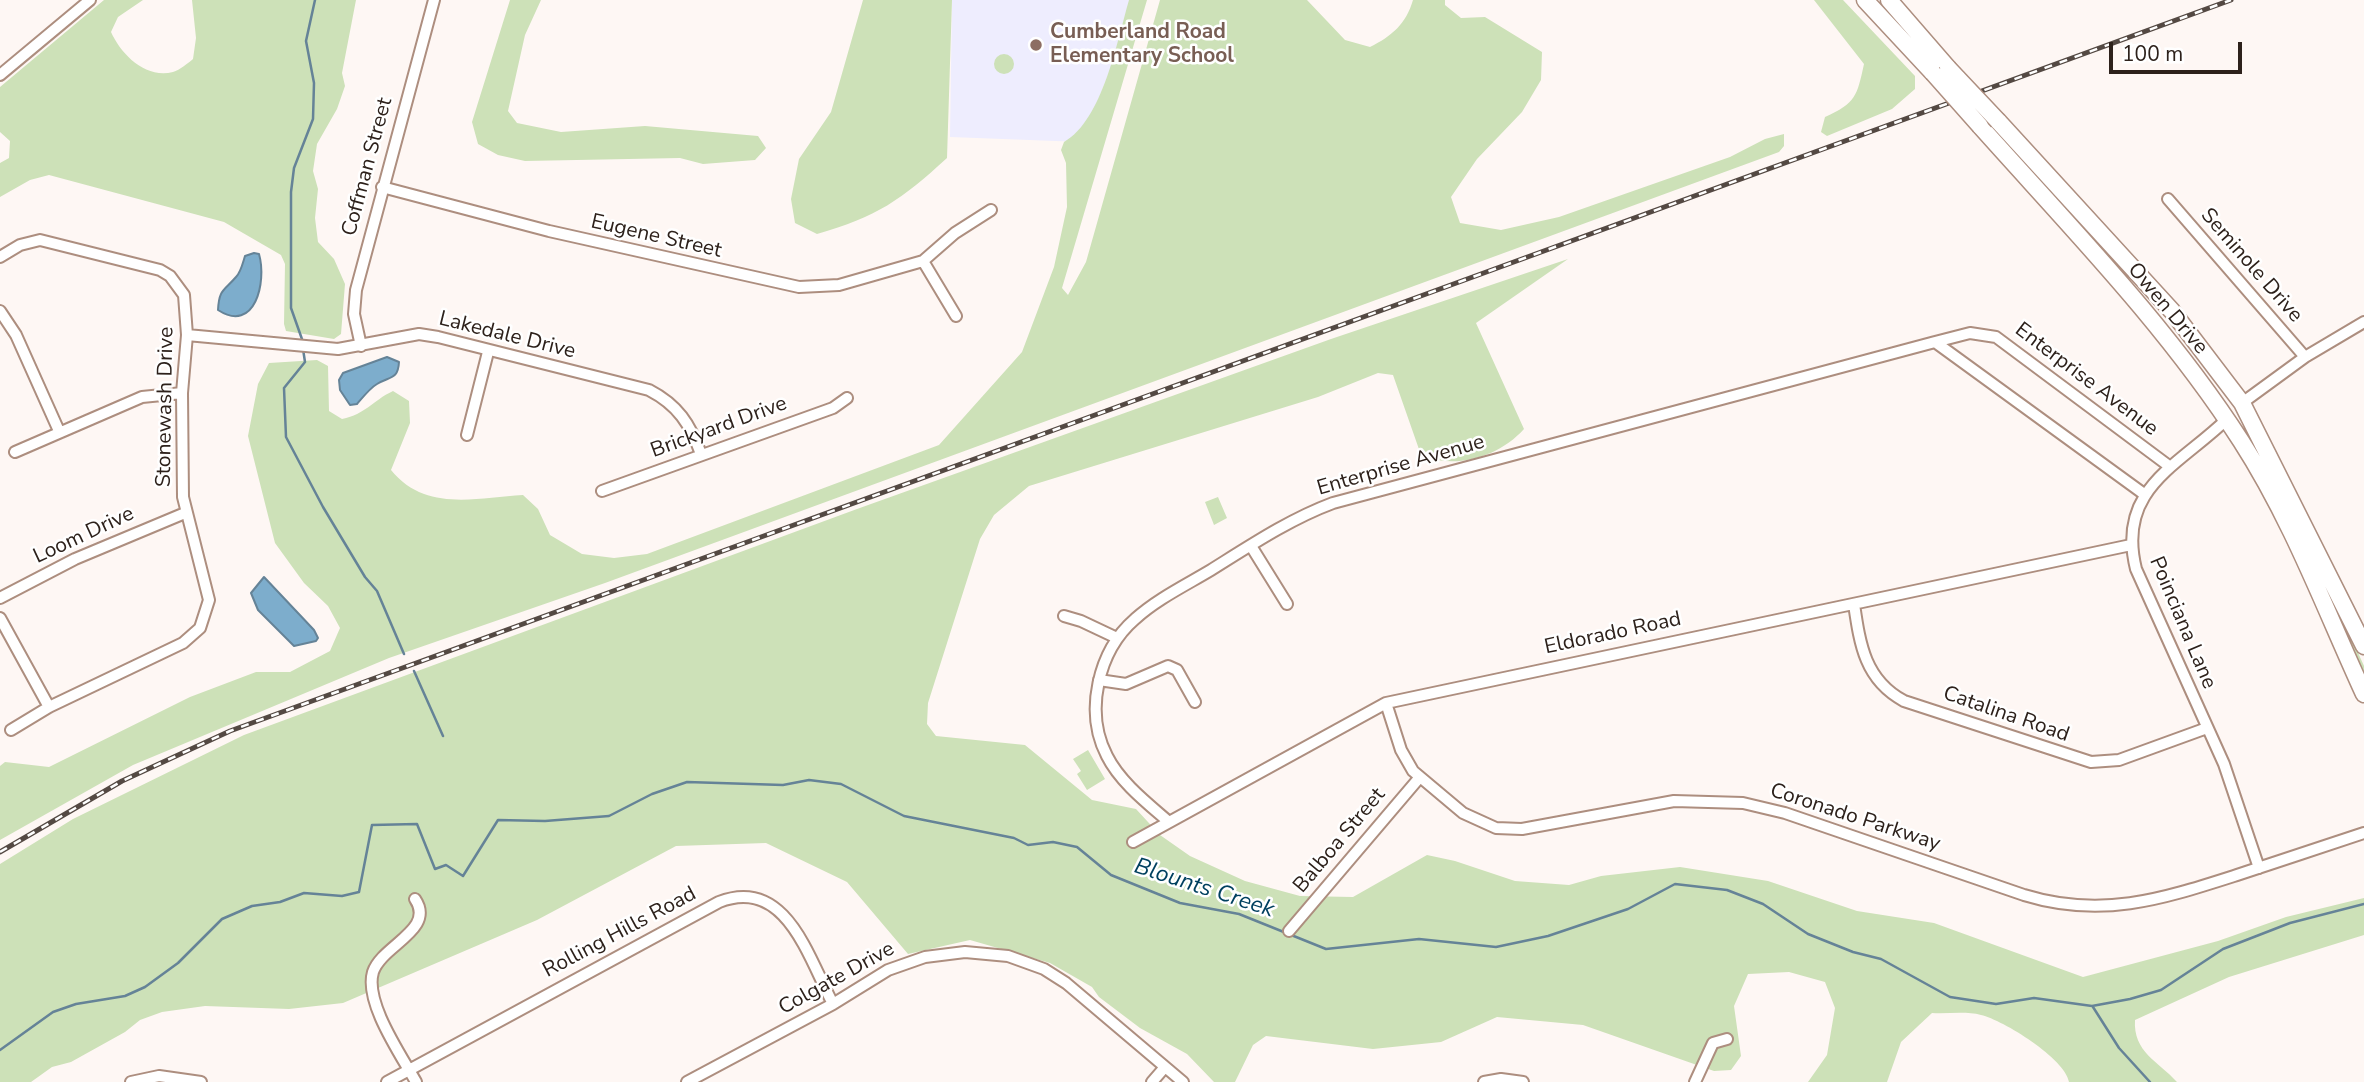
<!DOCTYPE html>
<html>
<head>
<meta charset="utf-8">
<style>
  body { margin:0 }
  #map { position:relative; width:2364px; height:1082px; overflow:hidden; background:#fef7f4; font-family:"Nunito Sans",sans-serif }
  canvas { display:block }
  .scale { position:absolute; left:2109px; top:42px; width:133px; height:32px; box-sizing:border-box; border:4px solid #2d211b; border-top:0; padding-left:9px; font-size:21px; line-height:24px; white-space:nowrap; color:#2d211b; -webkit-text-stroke:5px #fff; paint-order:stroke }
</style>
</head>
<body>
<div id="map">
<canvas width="2364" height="1082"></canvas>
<div class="scale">100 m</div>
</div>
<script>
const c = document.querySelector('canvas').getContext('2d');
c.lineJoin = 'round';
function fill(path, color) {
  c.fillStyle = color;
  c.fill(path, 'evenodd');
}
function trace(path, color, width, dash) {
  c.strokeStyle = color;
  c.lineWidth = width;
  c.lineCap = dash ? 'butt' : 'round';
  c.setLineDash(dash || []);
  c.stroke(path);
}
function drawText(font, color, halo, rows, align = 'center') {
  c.font = font + ' "Nunito Sans",sans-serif';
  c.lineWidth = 5;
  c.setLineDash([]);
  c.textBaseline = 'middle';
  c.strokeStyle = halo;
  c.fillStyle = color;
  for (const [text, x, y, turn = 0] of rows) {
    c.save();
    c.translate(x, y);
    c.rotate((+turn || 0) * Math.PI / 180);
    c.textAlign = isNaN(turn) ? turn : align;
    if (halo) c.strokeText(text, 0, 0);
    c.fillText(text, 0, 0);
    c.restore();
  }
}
const education = new Path2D(`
  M952,0h185l-55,142 -132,-5z`);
const green = new Path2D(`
  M104,0h39l-25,17 -7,15c10,22 34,47 62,40 7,-2 15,-9 20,-13l3,-21 -4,-38h164l-14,73 3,13 -8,23 -20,35 -4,27 5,18 -3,29 3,24 16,17 11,25 -4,50 -7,5 -48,-8 -2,-7 1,-60 -4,-9 -57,-33 -175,-47 -19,5 -30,17v-34l9,-5 1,-17 -10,-9v-45z
  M510,0h31l-16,35 -17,76 9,12 44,9 84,-6 113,10 8,12 -11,12 -52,4 -23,-6 -155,3 -27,-6 -20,-11 -6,-22z
  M863,0h89l-5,158c-46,42 -70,59 -130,76l-22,-11 -4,-24 8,-40 32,-47z
  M1129,0h18l-85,288 6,7 18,-33 74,-262h147l38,40 25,7c22,-11 36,-23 43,-47h32v5l16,13 24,-1 57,35 -1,28 -19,32 -45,47 -26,38 9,26 41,7 58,-13 171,-60 35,-18 19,-5v12l-5,6 -1174,431 -216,75 -256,107 -133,75v-74l5,-4 44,5 141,-70 66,-25h34l40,-21 10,-23 -12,-22 -24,-23 -29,-40 -27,-107 10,-52 11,-21 48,-3 11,6 1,45 13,8c24,-5 30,-18 51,-28l16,10 1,22 -19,47c34,42 84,28 132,25l15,14 12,26 32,19 32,4 33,-4 292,-109 83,-93 32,-85 13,-60 -1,-44 -5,-13 3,-8c39,-22 53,-101 65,-142z
  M1814,0h29l72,76v13l-23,20 -65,27 -6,-4 4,-15c31,-14 32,-21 39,-53z
  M994 64a10 10 0 1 1 20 0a10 10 0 1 1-20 0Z
  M1568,259l-92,64 48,106c-25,28 -69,41 -103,26l-28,-80 -15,-2 -60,24 -289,89 -35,29 -14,24 -52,164 -1,21 9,12 89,9 67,55 44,9 24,26 30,21 55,25 55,15 53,1 74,-42 28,6 60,20 54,4 32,-9 79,-9 88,14 89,30 77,12 149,54 135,-36 68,-24 78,-19v37l-135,42 -94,43c-2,32 23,41 42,62h-108c-3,-23 -66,-62 -88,-67 -15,-4 -33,-1 -49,-2l-31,29 -14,40h-79l19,-27 8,-47 -10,-26 -36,-10 -41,2 -14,32 7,50 -10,14 -17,1 -131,-46 -86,-8 -56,25 -68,7 -107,-13 -13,9 -18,37h-21l-27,-28 -47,-26 -41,-31 -7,-10 -42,-24 -80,-23 -62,14 -61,-72 -81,-39 -90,3 -139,74 -194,83 -54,6 -84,-3 -43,6 -22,8 -15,12 -54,30 -19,5 -21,15h-31v-218l73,-45 171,-84 613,-226 474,-170z
  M1218,497l9,21 -13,7 -9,-23z
  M2313,553l51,113v14l-56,-124z
  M1088,750l17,29 -18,11 -10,-16 4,-3 -8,-12z`);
const water = new Path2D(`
  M254,253l5,1c8,28 -4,80 -41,56 1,-21 6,-19 18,-33 5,-5 7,-15 9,-21z
  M387,357l12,5c-1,18 -9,14 -22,22 -7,4 -14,13 -20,20l-7,1 -10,-15 -1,-10 4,-7z
  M264,577l50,53 4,8 -2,3 -22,5 -36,-36 -7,-17z`);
const stream = new Path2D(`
  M303,342l-12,-34v-116l3,-24 19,-49 1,-36 -8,-42 9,-41
  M303,349l2,13 -21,26 2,49 37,70 42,70 12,14 27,63
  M414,671l29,65
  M2093,1007l26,41 31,34
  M0,1050l53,-38 23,-8 49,-8 20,-9 33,-24 44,-44 30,-13 28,-4 24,-9 38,3 17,-4 13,-67 45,-1 18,45 11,-4 17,11 35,-56 47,1 64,-5 43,-22 35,-12 96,3 26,-5 32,4 63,32 110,22 14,7 25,-3 24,5 34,28 69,28 59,11 87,35 93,-10 77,8 52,-11 80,-27 47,-25 52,6 36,14 45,30 45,18 28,7 69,38 46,7 38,-6 58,8 38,-7 31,-9 62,-41 67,-26 74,-19`);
const minor = new Path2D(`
  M0,75l90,-75
  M382,187l167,44 250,56 40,-2 84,-24 32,-28 36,-23
  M2168,199l137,158
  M0,257l20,-12 20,-5 120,30 10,6 14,19 3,40 -5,58 1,104 26,103 -9,28 -17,15 -134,64 -38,23
  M923,261l33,55
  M0,311l16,24 43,96
  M187,335l151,14 81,-15 19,3 211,53c29,15 41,34 52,64
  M1935,342l35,-9 26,4 173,129
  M361,346l-7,-32 2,-24 78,-290
  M2242,403l63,-46 59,-35
  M2226,420c-48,46 -110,69 -90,149l88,195 35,104
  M467,435l21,-83
  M15,452l127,-55 40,-4
  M602,491l231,-83 14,-10
  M1251,546l36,58
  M0,598l75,-39 110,-46
  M1854,604c6,41 11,76 50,97l187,61 28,-2 88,-32
  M1064,616l17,5 36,17
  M0,618l49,89
  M1099,680l27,4 42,-18 9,4 18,32
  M1386,703l15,47 12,21 50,42 33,15 26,1 152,-28 69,2 42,10 239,82c78,24 138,4 213,-20 42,-14 85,-28 127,-42
  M1169,822c-22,-19 -49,-40 -62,-66 -23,-44 -9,-105 28,-137 22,-20 51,-34 76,-49 40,-25 79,-51 122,-67l602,-161 209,152
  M1133,842l253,-139 745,-158
  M415,899c21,31 -33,46 -42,73 -9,30 28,83 43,110
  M1289,931l131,-154
  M131,1082l28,-6 42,6
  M387,1082l332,-180c67,-26 89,55 114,102
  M687,1082l146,-78 55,-34 37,-13 40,-5 43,4 36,13 22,14 117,99
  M1152,1082l13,-15
  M1484,1082l17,-3 22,3
  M1695,1082l18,-39 14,-4`);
const highway = new Path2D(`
  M1865,0l68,73
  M1889,0l59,68
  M1998,121l174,190 70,92 122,243
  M1980,126c91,102 187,200 261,315 51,79 84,168 123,253`);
const rail = new Path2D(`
  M0,852l122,-71 108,-50 2001,-731`);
const highwayBridge = new Path2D(`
  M1948,68l50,53
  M1933,73l47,53`);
const markers = [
  [1036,45,7,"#8d6e63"]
];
const educationNames = [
  ["Cumberland Road",1050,33],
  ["Elementary School",1050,57]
];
const streetNames = [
  ["Coffman Street",368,167,-75],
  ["Eugene Street",656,237,13],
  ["Seminole Drive",2251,266,49],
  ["Owen Drive",2167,309,50],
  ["Lakedale Drive",507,336,14],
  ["Enterprise Avenue",2086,380,37],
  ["Stonewash Drive",166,407,-89],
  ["Brickyard Drive",719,428,-20],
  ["Enterprise Avenue",1401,466,-16],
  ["Loom Drive",84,536,-25],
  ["Poinciana Lane",2182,623,67],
  ["Eldorado Road",1613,634,-12],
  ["Catalina Road",2006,715,19],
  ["Coronado Parkway",1855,818,18],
  ["Balboa Street",1340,841,-50],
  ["Rolling Hills Road",620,933,-28],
  ["Colgate Drive",837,979,-29]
];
const waterNames = [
  ["Blounts Creek",1204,889,18]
];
fill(education, '#eeedfe');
fill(green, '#cde1b8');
fill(water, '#7dadcc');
trace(water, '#658397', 2);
trace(stream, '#658397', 2.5);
trace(minor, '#ad8e7f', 14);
trace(highway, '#ad8e7f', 19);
trace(minor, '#fff', 10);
trace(highway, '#fff', 16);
trace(rail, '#544943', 5);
trace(rail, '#fff', 2.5, [8]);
trace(highwayBridge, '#ad8e7f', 19, []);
trace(highwayBridge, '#fff', 16);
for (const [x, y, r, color] of markers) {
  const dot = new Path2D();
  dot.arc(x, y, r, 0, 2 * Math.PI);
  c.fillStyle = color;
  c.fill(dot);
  trace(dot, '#fff', 2.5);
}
drawText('bold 21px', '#785e54', '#fff', educationNames, 'left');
drawText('21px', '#2d211b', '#fff', streetNames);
drawText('italic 23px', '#00405f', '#fff', waterNames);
</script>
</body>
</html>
